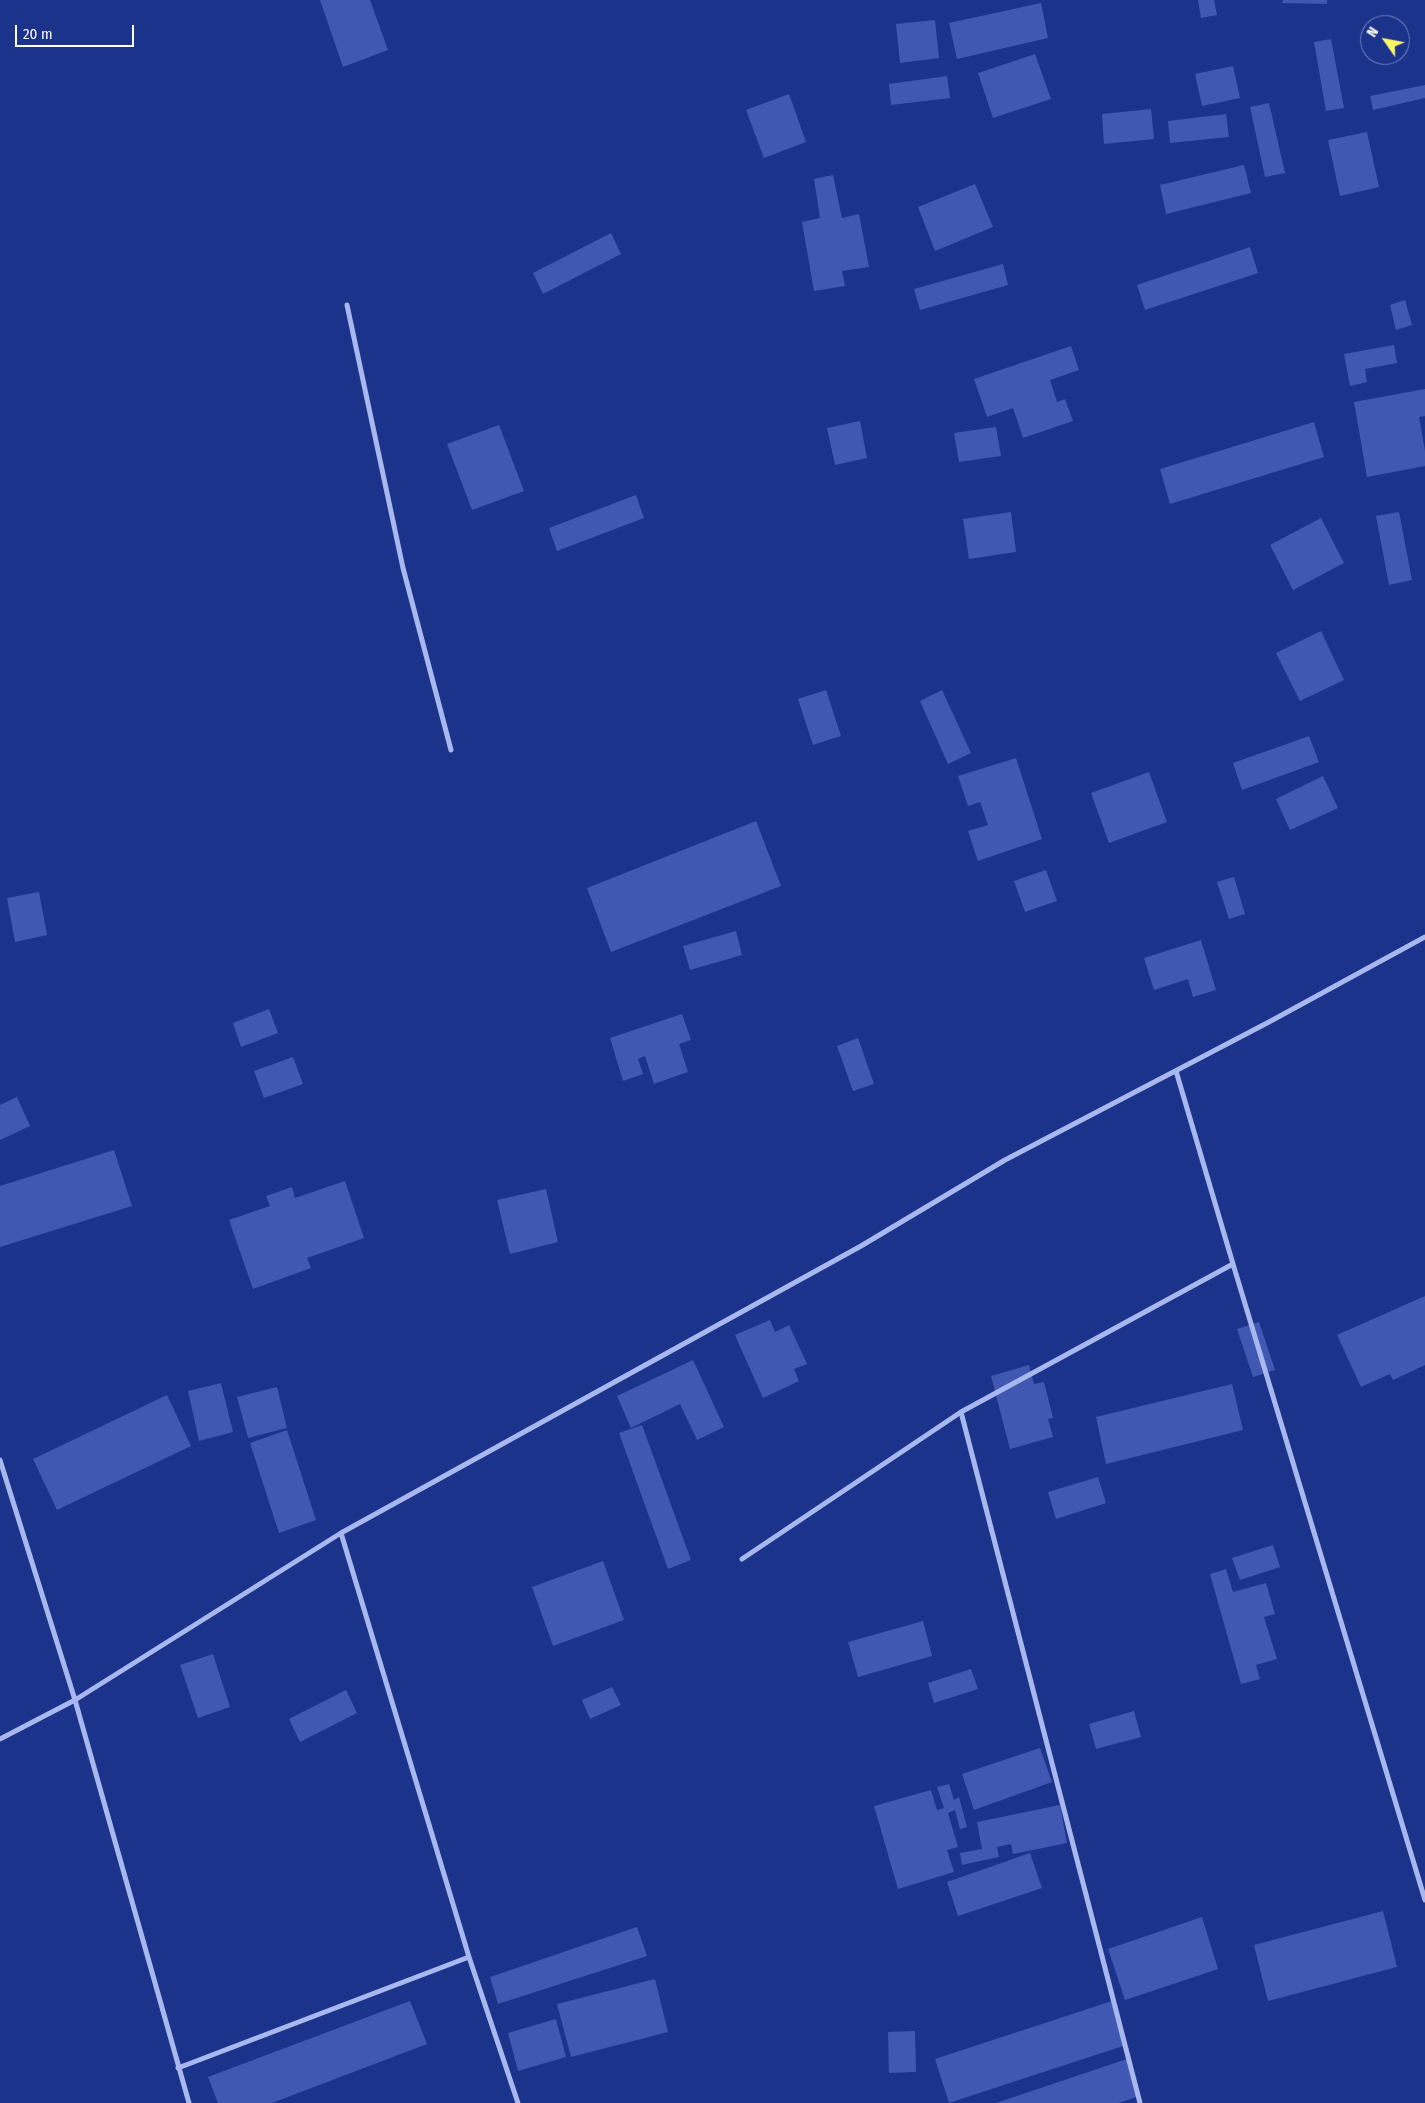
<!DOCTYPE html>
<html>
<head>
<meta charset="utf-8">
<style>
  body { margin:0 }
  #map { position:relative; width:1425px; height:2103px; overflow:hidden; background:#1c338c; font-family:"Fira Sans Condensed",sans-serif }
  canvas { display:block }
  .north { position:absolute; left:1360px; top:15px; width:50px; height:50px; box-sizing:border-box; background:#1c338c; border:1px solid #7785ba; border-radius:50%; rotate:303deg; font-size:14px; font-weight:700; line-height:20px; text-align:center; color:#fff }
  .north::after { content:''; display:block; margin:auto; width:18px; height:22px; background:#fef565; clip-path:polygon(50% 0,100% 100%,50% 72%,0 100%) }
  .scale { position:absolute; left:15px; top:25px; width:119px; height:22px; box-sizing:border-box; border:2px solid #fff; border-top:0; padding-left:6px; font-size:15px; line-height:18px; white-space:nowrap; color:#fff; -webkit-text-stroke:4px #1c338c; paint-order:stroke }
</style>
</head>
<body>
<div id="map">
<canvas width="1425" height="2103"></canvas>
<div class="north">N</div>
<div class="scale">20 m</div>
</div>
<script>
const c = document.querySelector('canvas').getContext('2d');
c.lineJoin = 'round';
function fill(path, color) {
  c.fillStyle = color;
  c.fill(path, 'evenodd');
}
function trace(path, color, width, dash) {
  c.strokeStyle = color;
  c.lineWidth = width;
  c.lineCap = dash ? 'butt' : 'round';
  c.setLineDash(dash || []);
  c.stroke(path);
}
const building = new Path2D(`
  M320,0h50l18,50 -45,17z
  M1198,0h16l3,15 -16,3z
  M1283,0h44v4l-45,-1z
  M1041,3l7,35 -91,21 -8,-36z
  M935,20l4,38 -39,5 -4,-39z
  M1331,39l13,69 -18,3 -12,-69z
  M1035,54l16,45 -58,19 -15,-45z
  M1233,66l7,32 -38,8 -7,-32z
  M947,76l3,22 -59,7 -2,-21z
  M1425,85v13l-52,12 -3,-14z
  M789,94l17,48 -42,16 -18,-48z
  M1269,103l16,70 -20,4 -15,-70z
  M1151,109l3,30 -50,5 -2,-30z
  M1226,114l3,23 -59,6 -2,-22z
  M1367,132l12,55 -39,9 -12,-56z
  M1244,165l7,28 -85,21 -6,-29z
  M833,175l9,43 17,-4 10,53 -27,4 3,15 -31,5 -12,-69 18,-4 -6,-39z
  M975,184l18,43 -58,24 -17,-44z
  M611,233l10,21 -78,40 -10,-21z
  M1250,247l8,26 -113,37 -8,-25z
  M1003,264l5,21 -88,25 -6,-21z
  M1405,300l7,25 -16,5 -6,-25z
  M1394,345l3,18 -32,6 2,13 -17,4 -6,-32z
  M1071,346l8,24 -29,10 7,22 8,-3 8,22 -50,17 -10,-30 -26,9 -13,-38z
  M1425,389v27l-6,1 6,34v15l-58,11 -13,-75z
  M860,421l7,37 -32,7 -8,-37z
  M1314,422l10,35 -154,47 -10,-35z
  M499,425l25,66 -52,19 -25,-66z
  M996,427l5,29 -42,6 -5,-29z
  M636,495l8,23 -87,33 -8,-23z
  M1011,512l5,40 -47,7 -6,-40z
  M1399,512l13,68 -23,5 -13,-69z
  M1321,518l23,45 -51,27 -23,-45z
  M1321,631l23,49 -44,21 -24,-48z
  M826,690l15,46 -28,9 -15,-46z
  M942,690l29,63 -23,11 -28,-63z
  M1309,736l10,26 -77,28 -9,-27z
  M1016,758l26,81 -64,22 -10,-30 20,-6 -8,-23 -12,4 -10,-30z
  M1149,772l18,50 -58,21 -18,-50z
  M1323,776l15,32 -48,22 -14,-31z
  M756,821l25,65 -170,66 -24,-64z
  M1046,870l11,31 -32,11 -11,-31z
  M1234,877l11,37 -16,5 -12,-37z
  M39,892l8,43 -32,7 -8,-44z
  M736,931l6,24 -52,15 -7,-24z
  M1201,940l15,50 -23,7 -5,-18 -34,11 -10,-32z
  M269,1009l9,24 -37,14 -8,-24z
  M682,1014l9,26 -12,4 9,28 -34,12 -9,-28 -7,3 5,15 -20,7 -13,-43z
  M858,1038l16,46 -21,7 -16,-45z
  M293,1057l10,27 -39,14 -10,-27z
  M17,1097l13,29 -30,14v-35z
  M114,1150l18,56 -132,41v-61z
  M345,1181l19,57 -57,20 4,10 -58,21 -24,-69 41,-14 -4,-10 26,-9 3,11z
  M546,1189l12,53 -48,12 -13,-54z
  M1425,1296v69l-32,15 -3,-6 -29,13 -24,-52z
  M770,1320l5,12 14,-7 18,39 -13,5 5,12 -36,17 -28,-63z
  M1259,1322l16,48 -22,7 -16,-48z
  M693,1360l31,67 -27,13 -17,-36 -49,24 -14,-32z
  M1029,1365l5,19 10,-2 9,36 -5,1 5,18 -43,12 -19,-73z
  M221,1383l12,49 -34,9 -11,-50z
  M1232,1384l11,46 -137,34 -10,-47z
  M277,1387l10,41 -39,10 -11,-41z
  M167,1395l24,51 -134,64 -24,-51z
  M642,1425l49,135 -23,9 -49,-136z
  M287,1430l29,90 -37,13 -29,-90z
  M1098,1477l8,26 -50,16 -8,-27z
  M1273,1545l7,22 -40,13 -8,-22z
  M603,1561l21,59 -71,26 -21,-59z
  M1226,1569l7,23 33,-9 9,31 -11,3 13,42 -21,6 4,14 -19,5 -31,-110z
  M923,1621l9,35 -74,21 -10,-35z
  M213,1654l17,53 -32,11 -18,-53z
  M971,1669l7,20 -44,14 -6,-20z
  M612,1687l9,18 -31,14 -8,-19z
  M346,1690l11,23 -57,29 -11,-23z
  M1134,1711l7,26 -45,12 -7,-25z
  M1040,1748l12,34 -78,28 -12,-36z
  M949,1784l5,16 5,-3 8,30 -7,2 -5,-19 -7,3 10,34 -11,3 7,22 -56,17 -24,-83 57,-16 6,20 7,-2 -7,-21z
  M1060,1805l7,38 -54,11 -2,-10 -14,3 2,10 -37,8 -2,-12 22,-4 -5,-27z
  M1030,1853l12,35 -84,28 -11,-34z
  M1383,1911l14,56 -129,34 -14,-56z
  M1202,1917l16,52 -93,31 -17,-51z
  M637,1927l10,29 -149,48 -8,-27z
  M655,1979l13,53 -97,25 -14,-53z
  M410,2001l17,43 -155,59h-54l-10,-26z
  M1112,2001l14,44 -177,58 -14,-44z
  M556,2019l10,38 -48,14 -10,-38z
  M915,2031l1,41 -27,1 -1,-41z
  M1127,2059l12,37 -20,7h-123z`);
const minor = new Path2D(`
  M347,305l56,263 48,182
  M1176,1071l57,193 192,636
  M0,1460l75,240 114,403
  M341,1533l128,424 49,146
  M742,1559l219,-147
  M0,1739l75,-39 266,-167 520,-287 144,-86 264,-138 156,-85
  M178,2068l291,-111
  M1140,2103l-179,-691 272,-148`);
fill(building, '#4058b2');
trace(minor, '#a8b7ed', 5);
</script>
</body>
</html>
